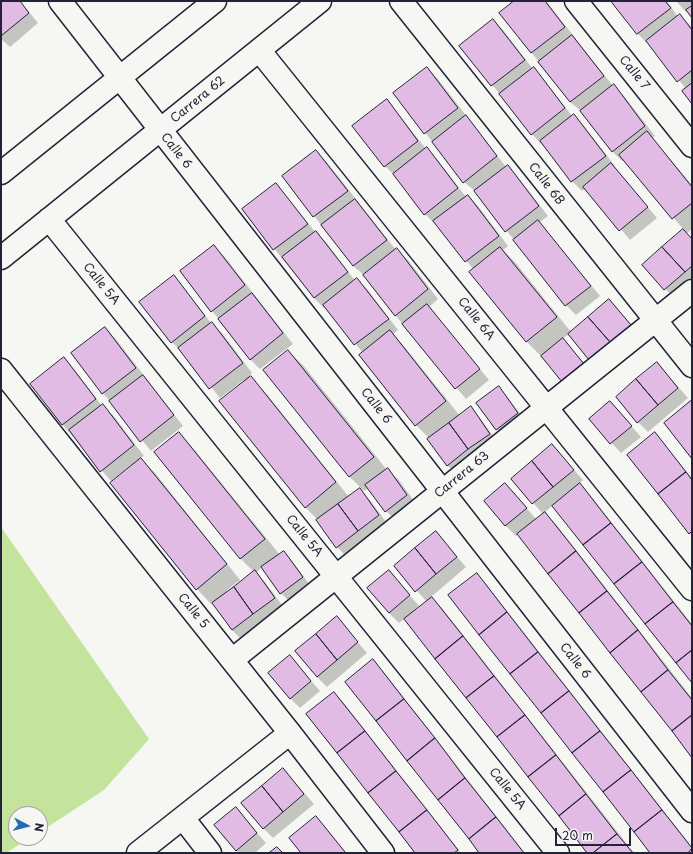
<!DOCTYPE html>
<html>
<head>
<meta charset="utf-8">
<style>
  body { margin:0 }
  #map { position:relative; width:693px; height:854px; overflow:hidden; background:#f6f6f2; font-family:"Playpen Sans",sans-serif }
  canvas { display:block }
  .frame { position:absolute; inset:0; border:2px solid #22223b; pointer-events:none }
  .north { position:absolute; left:8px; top:806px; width:40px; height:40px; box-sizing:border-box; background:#f6f6f2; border:1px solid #a1a1a9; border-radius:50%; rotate:97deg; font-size:11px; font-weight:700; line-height:16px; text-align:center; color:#22223b }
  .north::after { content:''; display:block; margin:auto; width:14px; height:18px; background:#1f6fb2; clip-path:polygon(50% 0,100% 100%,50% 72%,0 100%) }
  .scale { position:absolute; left:555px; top:828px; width:76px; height:18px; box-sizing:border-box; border:2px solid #22223b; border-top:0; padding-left:5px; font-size:12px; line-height:14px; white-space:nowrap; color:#22223b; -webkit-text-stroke:3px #f6f6f2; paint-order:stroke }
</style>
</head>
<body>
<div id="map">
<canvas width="693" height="854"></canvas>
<div class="frame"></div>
<div class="north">N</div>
<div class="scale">20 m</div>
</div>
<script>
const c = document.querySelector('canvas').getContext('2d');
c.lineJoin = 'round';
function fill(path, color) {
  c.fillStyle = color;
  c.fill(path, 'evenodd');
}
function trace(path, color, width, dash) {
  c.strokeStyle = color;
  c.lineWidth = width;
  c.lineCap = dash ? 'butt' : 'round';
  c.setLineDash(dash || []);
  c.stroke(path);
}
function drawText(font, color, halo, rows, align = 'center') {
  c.font = font + ' "Playpen Sans",sans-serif';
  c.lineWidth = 3.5;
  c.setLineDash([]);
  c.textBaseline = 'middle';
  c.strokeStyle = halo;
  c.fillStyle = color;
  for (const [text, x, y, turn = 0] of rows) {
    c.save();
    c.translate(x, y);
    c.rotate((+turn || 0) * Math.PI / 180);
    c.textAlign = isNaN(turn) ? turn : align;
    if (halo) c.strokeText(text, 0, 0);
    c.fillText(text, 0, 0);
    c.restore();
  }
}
const green = new Path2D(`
  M1,527l148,212 -45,51 -64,42v-18h-24v24h14l-24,15h-5z`);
const shadow = new Path2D(`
  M1,1h19l18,22 -28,24 -9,-8z
  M516,1h30l67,85 11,10 31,40 -3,2 40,47v44l-6,5 6,5v45l-17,15 -32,-34 41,-35 -60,-70 -2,1 -10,-10 -31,-40 -11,-9 -69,-89z
  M612,1h55l11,16 2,-1 10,9 2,3v74l-6,-13 -37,-47 -2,1 -10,-10z
  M676,1h16v15l-4,-5 -2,1z
  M493,20l10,10 30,39 10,10 30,38 1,-1 10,10 31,40 -1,1 43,51 -27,22 -44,-52 -4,3 -10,-10 -29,-38 -2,1 -9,-10 -71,-88z
  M427,68l10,10 69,89 11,9 31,40 -9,7 61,73 -24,19 -10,-10 -91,-114 -11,-9 -70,-89z
  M387,101l9,10 30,38 11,10 29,38 2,-1 10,10 30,40 -5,4 12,12 56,70 38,-32 31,35 -40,34 -31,-35 -7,5 31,35 -52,-18 -15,-15 -52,-71 -38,-47 -1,1 -10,-10 -30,-38 -10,-10z
  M316,151l10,10 70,89 11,9 31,40 -9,8 60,73 -23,19 -71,-84 -31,-40 -11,-9 -69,-89z
  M276,184l40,49 10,9 29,39 2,-2 10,10 31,41 -5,4 11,12 56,70 10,-8 10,10 19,26 -42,31 -10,-10 -18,-27 -13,-13 -53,-72 -37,-46 -2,1 -10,-10 -71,-88z
  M214,246l10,10 69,88 -33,25 -10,-10 -69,-88z
  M173,277l10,10 28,36 11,10 30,40 -3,3 16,16 84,105 11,-7 10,10 19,26 -42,31 -10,-10 -19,-27 -13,-13 -61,-127 -24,18 -38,-46 -10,-10z
  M105,328l10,10 68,88 -32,25 -48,-58z
  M288,351l15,14 84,105 11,9 19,26 -21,16 -10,-10 -17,-23 -5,3 -14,-14 -85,-107z
  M64,359l10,10 28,37 11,9 31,41 -4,2 16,16 84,106 -14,11 1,1 27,-20 -13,-13 -86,-107 24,-19 14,15 87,107 3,-3 10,10 19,26 -21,15 -10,-10 -19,-26 -6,6 9,9 19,26 -42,32 -10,-10 -20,-28 -1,2 -14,-15 -66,-124 -20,16 -49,-57z
  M657,363l31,35 -40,34 -10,-10z
  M498,388l10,10 20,26 -21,15 -10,-10z
  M610,402l31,35 -20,16 -31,-34z
  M655,434l37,44v58l-63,-81z
  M552,445l31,35 -4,4 11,11 102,129v58l-139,-177 -9,8 11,10 137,175v58l-174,-222 -2,2 -10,-10 -20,-25 19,-17 32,36 6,-6 -31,-35z
  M436,532l30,35 -35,30 11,11 192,245h-45l-184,-235 -6,5 -10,-10v-42l30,35 -4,3 1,2 11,-9 -32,-36z
  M476,574l10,10 206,263v6h-41z
  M337,618l30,35 -40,34 -10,-10z
  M290,657l30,34 -20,17 -10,-10z
  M373,661l10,10 142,182h-45z
  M334,693l10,10 117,150h-45z
  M283,769l31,35 -41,34 -10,-10z
  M236,809l30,34 -11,10h-16l-3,-3z
  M316,818l10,10 20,25h-44z`);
const building = new Path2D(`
  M1,1h19l9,12 -28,23z
  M514,1h31l20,26 -34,26 -32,-40z
  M611,1h54l6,7 -34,26z
  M692,6v12l-6,-8z
  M680,14l12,16v40l-15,12 -31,-41z
  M493,19l32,41 -34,26 -32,-40z
  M572,35l32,41 -34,26 -32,-40z
  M427,67l31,41 -34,26 -31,-41z
  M534,67l31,41 -34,27 -32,-41z
  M692,83v21l-10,-13z
  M614,84l31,42 -33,26 -32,-41z
  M387,99l31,42 -34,26 -32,-41z
  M574,114l32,42 -35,26 -31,-41z
  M466,115l31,41 -34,27 -31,-41z
  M647,131l45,56v16l-20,16 -53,-64z
  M427,147l31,41 -34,27 -31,-41z
  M316,150l32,41 -35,26 -31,-41z
  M611,163l37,44 -29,24 -36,-44z
  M508,165l31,41 -34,26 -31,-41z
  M276,183l32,41 -35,26 -31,-41z
  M468,195l31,41 -34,26 -32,-41z
  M355,199l32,41 -34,26 -32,-41z
  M538,220l53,66 -26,20 -52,-66z
  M683,229l9,10v27l-7,6 -23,-25z
  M316,231l32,41 -34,26 -32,-41z
  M214,245l31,40 -34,27 -31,-41z
  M500,247l57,70 -31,25 -57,-70z
  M662,247l23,25 -21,18 -22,-25z
  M397,248l31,41 -33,27 -32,-41z
  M174,275l31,41 -34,27 -32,-41z
  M357,278l32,41 -35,26 -31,-40z
  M252,293l31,40 -33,27 -32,-41z
  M609,299l22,26 -21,17 -22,-25z
  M427,304l53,65 -25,20 -53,-65z
  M588,317l22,25 -21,18 -21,-26z
  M212,322l31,41 -34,26 -31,-41z
  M105,327l31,41 -34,26 -31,-41z
  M390,330l56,71 -31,25 -56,-71z
  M563,338l21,26 -22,18 -21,-26z
  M288,350l86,107 -25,20 -86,-107z
  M64,357l32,42 -34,26 -32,-41z
  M657,362l21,26 -20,17 -22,-26z
  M143,375l31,40 -34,27 -31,-41z
  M251,376l85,106 -31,26 -86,-107z
  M636,379l22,26 -21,18 -21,-26z
  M499,386l19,27 -22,17 -20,-27z
  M692,400v59l-28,-36z
  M610,401l22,25 -22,18 -21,-25z
  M103,404l31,41 -34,27 -31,-42z
  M471,406l19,28 -22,15 -19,-26z
  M449,423l19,26 -21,17 -20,-27z
  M179,432l86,107 -25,20 -86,-107z
  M655,432l31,40 -28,22 -31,-39z
  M552,444l22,26 -21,17 -21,-26z
  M141,458l86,106 -31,26 -86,-107z
  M532,461l21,26 -21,17 -21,-25z
  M388,468l19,27 -22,17 -20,-27z
  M686,472l6,8v51l-3,3 -31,-40z
  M505,483l22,25 -22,18 -21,-25z
  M580,483l31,40 -28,22 -31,-39z
  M360,488l19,27 -21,16 -20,-27z
  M338,504l20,27 -22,17 -20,-28z
  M545,512l31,39 -28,23 -31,-40z
  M611,523l31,39 -28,22 -31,-39z
  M436,531l21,26 -21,17 -21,-26z
  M415,548l21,26 -21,18 -21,-26z
  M284,551l19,26 -23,17 -19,-27z
  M576,551l31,40 -28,22 -31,-39z
  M642,562l31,40 -28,22 -31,-40z
  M255,570l20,28 -22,16 -19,-27z
  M389,570l21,25 -21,18 -22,-25z
  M477,573l30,39 -28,23 -31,-40z
  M234,587l19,27 -21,16 -20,-27z
  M607,591l31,39 -28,23 -31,-40z
  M432,597l31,39 -28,23 -31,-40z
  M673,602l19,24v24l-16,13 -31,-39z
  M507,612l31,40 -28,22 -31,-39z
  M337,616l21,26 -21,18 -21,-26z
  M638,630l30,40 -27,22 -31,-39z
  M316,634l21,26 -20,17 -22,-26z
  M463,636l31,40 -28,22 -31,-39z
  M692,650v33l-16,-20z
  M538,652l31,39 -28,22 -31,-39z
  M290,655l21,26 -21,18 -22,-26z
  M373,659l31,40 -28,22 -31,-39z
  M668,670l24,30v15l-20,16 -31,-39z
  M494,676l31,39 -28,22 -31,-39z
  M569,691l31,40 -28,22 -31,-40z
  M334,692l31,39 -28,22 -31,-39z
  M404,699l31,39 -28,23 -31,-40z
  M525,715l31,40 -28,22 -31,-40z
  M692,715v43l-20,-27z
  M365,731l31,40 -28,22 -31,-40z
  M600,731l31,39 -28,22 -31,-39z
  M435,738l30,40 -27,22 -31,-39z
  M556,755l30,39 -27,22 -31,-39z
  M283,768l21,26 -21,18 -21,-26z
  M631,770l31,40 -28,22 -31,-40z
  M396,771l31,39 -28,22 -31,-39z
  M465,778l31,39 -27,22 -31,-39z
  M262,786l21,26 -20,17 -22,-26z
  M586,794l31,40 -24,19h-6l-28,-37z
  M236,807l21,26 -21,18 -22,-26z
  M427,810l31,40 -4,3h-39l-16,-21z
  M662,810l30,38 -4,5h-38l-16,-21z
  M316,816l29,36 -1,1h-43l-12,-15z
  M496,817l28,36h-45l-10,-14z
  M617,834l16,19h-40z
  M277,847l6,6h-14z`);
const minor = new Path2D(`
  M60,1l632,810
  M401,1l291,365
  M576,1l116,145
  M259,50l433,539
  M1,173l214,-172
  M49,219l509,634
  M1,258l319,-257
  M1,370l289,363 93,120
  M232,660l460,-369
  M183,818l27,35
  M138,853l152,-120`);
const streetNames = [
  ["Calle 7",634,73,51],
  ["Carrera 62",198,100,-39],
  ["Calle 6",176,151,52],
  ["Calle 6B",546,184,52],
  ["Calle 5A",101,284,51],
  ["Calle 6A",476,319,51],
  ["Calle 6",376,406,52],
  ["Carrera 63",462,475,-39],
  ["Calle 5A",304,536,51],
  ["Calle 5",193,611,51],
  ["Calle 6",575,661,52],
  ["Calle 5A",507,789,51]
];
fill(green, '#c4e49d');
fill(shadow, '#0003');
fill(building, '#e1bbe3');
trace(building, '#22223b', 1);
trace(minor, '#22223b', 25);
trace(minor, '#f6f6f2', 22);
drawText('12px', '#22223b', '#f6f6f2', streetNames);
</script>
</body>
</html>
